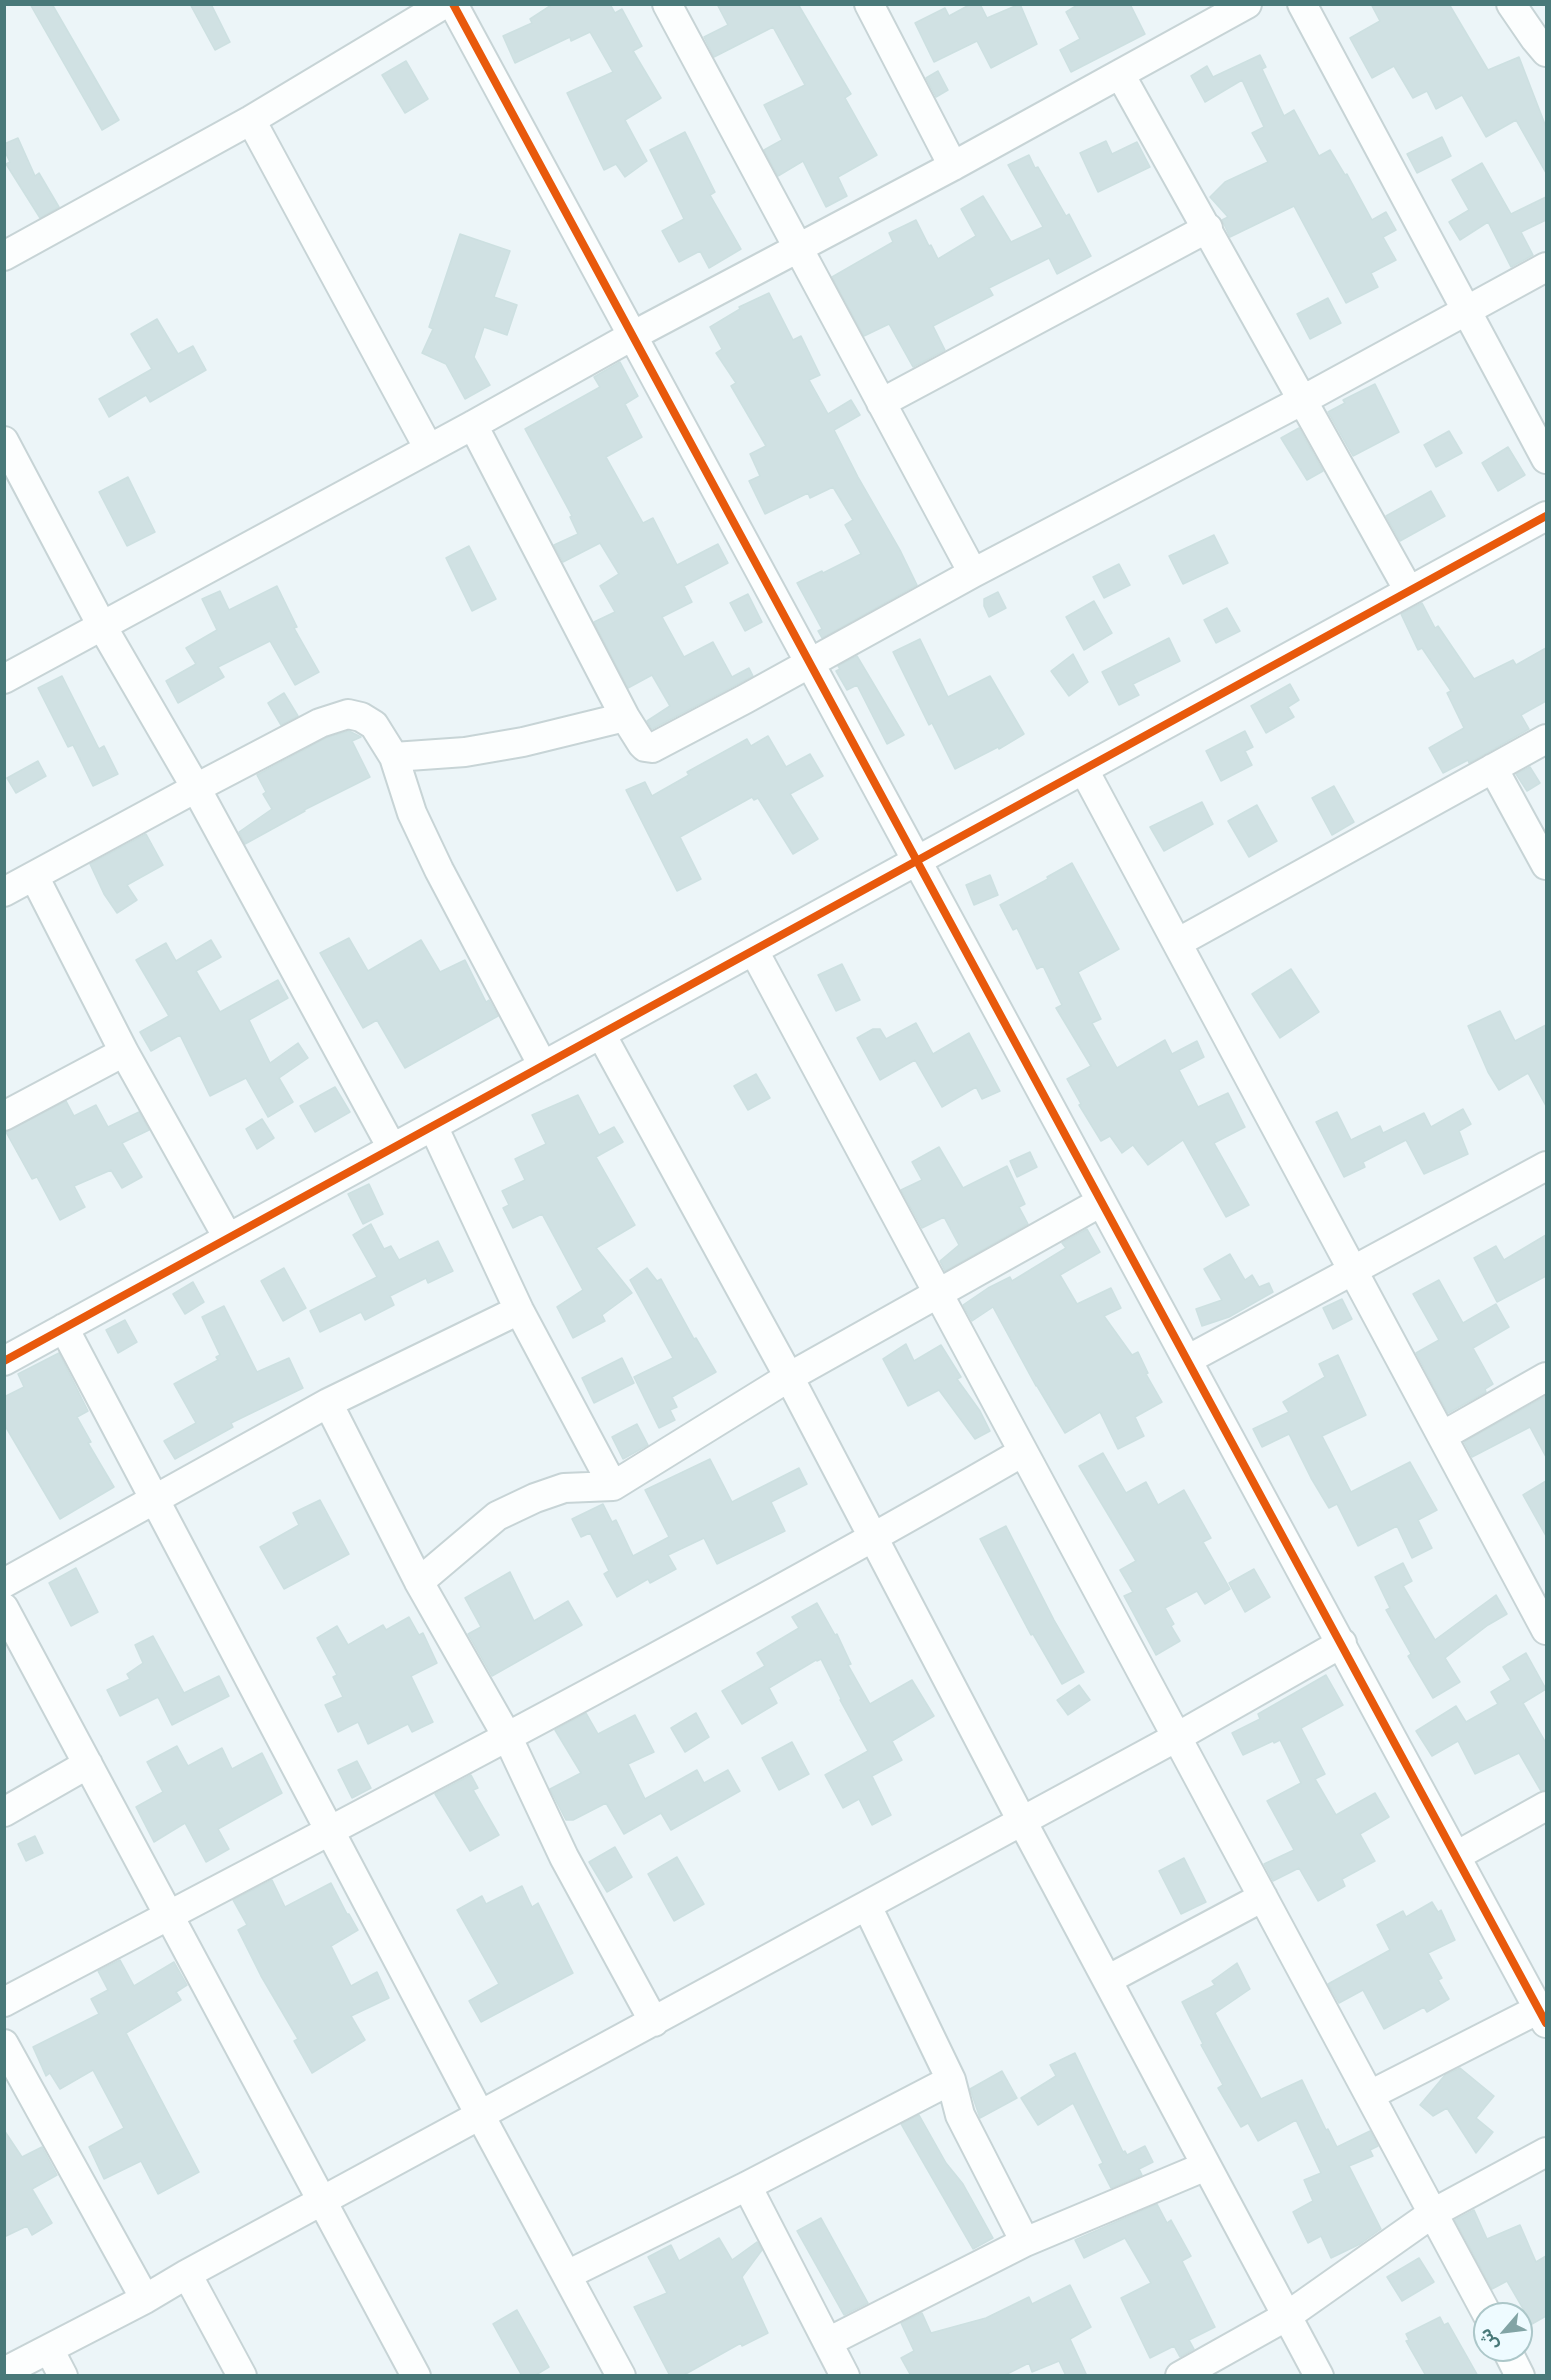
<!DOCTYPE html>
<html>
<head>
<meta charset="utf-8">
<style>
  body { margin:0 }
  #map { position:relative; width:1551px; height:2380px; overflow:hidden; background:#ecf5f8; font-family:Cabin,"Noto Sans Arabic",sans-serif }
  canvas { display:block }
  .frame { position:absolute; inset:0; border:6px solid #497979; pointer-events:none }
  .north { position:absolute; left:1473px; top:2302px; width:60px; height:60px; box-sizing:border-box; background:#eefbff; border:2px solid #acc7c9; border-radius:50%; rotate:242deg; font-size:16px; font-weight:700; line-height:24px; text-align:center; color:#497979 }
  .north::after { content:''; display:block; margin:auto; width:21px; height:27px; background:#82a4a5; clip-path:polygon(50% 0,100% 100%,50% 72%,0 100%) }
</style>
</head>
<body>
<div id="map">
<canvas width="1551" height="2380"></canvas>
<div class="frame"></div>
<div class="north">ش</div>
</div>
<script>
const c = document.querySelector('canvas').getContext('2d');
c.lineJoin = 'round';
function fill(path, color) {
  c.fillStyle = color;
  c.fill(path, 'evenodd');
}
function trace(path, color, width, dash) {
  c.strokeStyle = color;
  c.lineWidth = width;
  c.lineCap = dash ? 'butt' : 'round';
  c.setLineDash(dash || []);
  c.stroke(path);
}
const building = new Path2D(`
  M30,4h22l67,116 -17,10z
  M190,4h21l19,38 -15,8z
  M553,4h57l5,9 7,-4 20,37 -9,5 28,47 -36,22 22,41 -22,16 -9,-13 -12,6 -37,-77 46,-21 -23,-40 -19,9 -1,-4 -55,26 -12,-27 29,-13 -2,-4z
  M717,4h81l53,90 -6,4 32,57 -39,22 9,19 -21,11 -23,-46 -25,15 -14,-26 18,-10 -18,-35 41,-20 -32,-58 -59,30 -10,-20 24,-12z
  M971,4h9l7,14 33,-14 17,40 -46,24 -14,-27 -43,21 -19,-39 30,-15 4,8z
  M1079,4h51l15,30 -74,38 -11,-22 20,-11 -14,-27z
  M1371,4h78l39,66 31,-13 27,70v46l-30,-53 -30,17 -24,-42 -26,14 -9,-18 -14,7 -19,-32 -22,12 -22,-40 30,-17z
  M1260,55l6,12 -4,2 22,47 10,-6 25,46 11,-6 15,25 2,-1 25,46 14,-8 10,18 -13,7 13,23 -25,13 7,14 -32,16 -52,-97 -64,31 -8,-17 6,-3 -18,-20 15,-15 43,-20 -16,-29 12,-6 -22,-47 -37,22 -14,-26 16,-10 6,11z
  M406,61l22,38 -23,14 -23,-38z
  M938,71l10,19 -12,7 -10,-19z
  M685,132l30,60 -5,3 31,54 -32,19 -9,-17 -21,11 -17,-31 22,-12 -34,-69z
  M1442,137l9,19 -34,17 -10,-19z
  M18,138l17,38 4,-3 20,34 -19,11 -34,-54 4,-2 -6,-12v-6z
  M1106,141l6,13 25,-12 13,25 -52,25 -18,-39z
  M1029,155l6,13 3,-1 28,49 3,-2 22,42 -34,18 -8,-16 -60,30 4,7 -60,31 12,24 -32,17 -24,-43 -25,12 -32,-59 61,-35 -4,-9 27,-13 13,26 2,-1 7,14 38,-23 -15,-27 22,-13 28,46 32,-15 -35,-62z
  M1482,163l29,51 35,-17v23l-25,12 12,23 -22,12 -23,-45 -28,18 -11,-18 20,-12 -17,-30z
  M460,234l50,17 -16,46 23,8 -10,30 -23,-8 -10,30 16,28 -25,14 -19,-35 -24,-11 11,-24 -4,-2z
  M769,293l24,47 8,-4 19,39 -11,5 19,34 23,-14 9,15 -26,15 24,47 42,73 17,35 -95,53 -4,-7 4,-2 -25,-46 25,-12 1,2 38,-19 -16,-29 8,-5 -20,-33 -23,11 -2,-5 -43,21 -16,-33 11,-5 -10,-22 16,-8 -35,-60 5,-3 -20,-30 6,-4 -12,-22 30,-18 -1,-2z
  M1328,298l13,25 -31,16 -13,-25z
  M157,319l21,35 15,-8 13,24 -56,32 -4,-7 -37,22 -10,-18 53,-30 -21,-35z
  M620,362l18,34 -13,8 17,33 -36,20 37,66 10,-5 24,47 41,-21 10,19 -44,23 8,16 -30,15 22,40 29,-15 19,35 17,-9 4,8 -101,53 -5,-8 23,-15 -18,-31 -24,13 -34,-66 21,-10 -15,-26 19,-12 -19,-31 -37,19 -9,-17 24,-11 -8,-17 2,-1 -47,-87 75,-42 -6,-10z
  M1375,384l24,48 -46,24 -25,-44 17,-9 -2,-3z
  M1299,428l24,43 -16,9 -26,-42z
  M1449,431l13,22 -26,14 -12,-22z
  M1508,447l17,28 -27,16 -16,-28z
  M128,477l27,55 -28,14 -28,-54z
  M1431,491l14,25 -45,25 -14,-25z
  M1214,535l14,28 -45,21 -14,-28z
  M469,546l27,53 -24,12 -26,-53z
  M1119,564l11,21 -26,13 -11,-21z
  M277,586l20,41 -3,1 25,44 -24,13 -25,-44 -52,26 6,10 -46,26 -12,-22 30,-17 -10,-16 31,-18 -15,-31 18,-8 9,19z
  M998,592l8,16 -17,9 -5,-11v-7z
  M748,594l14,28 -17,9 -15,-28z
  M1094,601l18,32 -28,17 -18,-33z
  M1422,603l13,25 3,-2 36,53 39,-19 3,5 30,-17v53l-25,14 8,14 -60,34 -1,-3 -25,13 -14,-25 35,-20 -17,-35 4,-2 -29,-43 -4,2 -17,-36z
  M1227,608l13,23 -24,12 -12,-23z
  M1169,638l11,23 -47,23 6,11 -20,10 -17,-33z
  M920,639l28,58 42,-21 34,58 -25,15 -1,-2 -43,22 -23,-46 -3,2 -36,-73z
  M1073,654l15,28 -19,14 -18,-25z
  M857,656l47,79 -17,9 -30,-59 -10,5 -11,-19 4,-2 -2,-3z
  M62,676l37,73 5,-3 14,28 -25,12 -20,-41 -5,2 -30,-59z
  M1290,684l9,16 -11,7 6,10 -28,16 -15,-27z
  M284,693l14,23 -17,9 -13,-22z
  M349,731l12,6 -9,4 18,36 -66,33 1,1 -60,33 -6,-12 33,-23 -9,-15 3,-2 -9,-17 69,-37z
  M1245,731l8,16 -8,4 7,14 -31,16 -15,-30z
  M768,736l18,31 24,-13 13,22 -33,18 28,45 -25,15 -35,-56 -4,2 -2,-3 -72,40 21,42 -24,12 -51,-101 19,-8 7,14 37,-21 -2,-3 60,-33 4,7z
  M38,761l8,15 -30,17 -9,-15z
  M1530,767l10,16 -13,8 -11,-17z
  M1334,786l20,36 -22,13 -20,-37z
  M1202,802l11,22 -49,27 -14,-24z
  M1257,805l20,36 -28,16 -21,-36z
  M146,834l17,31 -36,20 10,15 -20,13 -13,-19 -14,-30z
  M1072,863l47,86 -41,23 23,47 -9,4 25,45 48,-28 7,14 25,-13 7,16 -25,13 19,37 30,-14 17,34 -31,16 35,62 -23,12 -43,-77 -35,25 -15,-20 -11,8 -12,-17 -9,5 -22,-36 2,-1 -14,-25 24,-13 -35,-58 6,-3 -19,-39 -6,3 -20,-41 -4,2 -13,-25 48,-26 -1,-2z
  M990,875l8,20 -24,10 -8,-20z
  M349,938l19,33 53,-31 19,32 25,-12 21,42 3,-2 9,16 -93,52 -28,-48 -14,8 -43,-75z
  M211,940l10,17 -25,14 24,41 58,-32 10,18 -39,22 21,43 28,-20 10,15 -29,20 14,24 -25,15 -22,-39 -36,18 -30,-61 -29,16 -11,-19 29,-16 -33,-56 30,-17 10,18z
  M842,964l18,36 -24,11 -18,-36z
  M1291,969l28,43 -39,26 -28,-44z
  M1500,1011l15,30 31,-16v81l-18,-33 -29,17 -11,-18 -20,-46z
  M916,1023l17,31 36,-21 31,58 -18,8 -6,-12 -34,20 -27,-47 -35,20 -23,-42 16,-9h7l6,10z
  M756,1074l14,24 -22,12 -14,-24z
  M335,1087l15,25 -35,20 -15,-26z
  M578,1095l21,40 15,-8 9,15 -27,15 39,68 -39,23 36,45 -30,22 3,6 -32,17 -16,-31 26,-17 -41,-76 -29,14 -10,-20 6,-3 -7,-14 23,-11 -10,-21 31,-15 -14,-29z
  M66,1101l8,15 22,-11 12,22 31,-15 10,18 -27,13 20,34 -20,11 -11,-18 -37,16 11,21 -25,13 -23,-43 -5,2 -26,-47z
  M1463,1109l8,15 -12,7 9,23 -44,20 -18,-34 -43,22 2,5 -21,10 -28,-55 21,-10 14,28 29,-14 3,7 41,-20 7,14z
  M262,1119l12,19 -17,11 -11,-20z
  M939,1147l24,41 44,-22 18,38 -6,3 9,17 -83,47 -5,-10 19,-16 -15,-28 -22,11 -21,-38 21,-10 -10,-18z
  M1030,1152l7,15 -20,10 -7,-16z
  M369,1184l14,30 -20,10 -15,-30z
  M371,1224l13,25 7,-3 8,14 39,-19 15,30 -25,12 -2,-5 -36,18 4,9 -29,15 -4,-8 -41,20 -10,-21 67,-34 -24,-42z
  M1087,1229l13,23 -40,23 17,29 34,-16 10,20 -17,8 28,39 6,-3 10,21 -2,1 16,28 -27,15 9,19 -26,13 -18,-37 -35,21 -28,-47h-1l-43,-79 -21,14 -9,-16 25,-17 22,-11 2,4 54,-33 -4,-5z
  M1546,1235v41l-49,26 -23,-44 22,-12 8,14z
  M1230,1254l15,26 7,-5 7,12 10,-4 4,9 -44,25 -27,9 -6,-17 26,-9 -18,-31z
  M284,1268l22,40 -23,13 -22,-40z
  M647,1268l10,13 4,-2 33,60 2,-1 20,34 -44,25 5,10 -7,3 5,10 -16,8 -25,-51 39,-19 -43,-78z
  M1439,1280l24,43 33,-19 13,23 -36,21 20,36 -8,5 1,3 -38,21 -32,-60 23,-13 -26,-46z
  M193,1282l11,20 -19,12 -12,-20z
  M1342,1299l10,20 -19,10 -10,-21z
  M224,1306l33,66 32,-14 14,30 -72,35 2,4 -58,32 -11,-18 32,-18 -22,-39 44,-24 -2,-3 4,-2 -18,-38z
  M125,1320l12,22 -19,11 -12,-23z
  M906,1344l8,17 27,-16 20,32 -4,2 23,32 10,20 -15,8 -36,-49 -31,16 -25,-47z
  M59,1353l29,58 -11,6 14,25 -3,1 26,44 -54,32 -56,-95v-27l20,-10 -6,-13z
  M1338,1355l28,60 -44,21 29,56 59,-30 27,48 -19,10 14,28 -20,10 -15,-32 -39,20 -21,-42 -8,4 -18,-30 -22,-44 -27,13 -9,-18 36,-17 -6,-10 42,-25 -6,-13z
  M622,1358l12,25 -40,20 -12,-25z
  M1546,1396v61l-16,-30 -58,30 -8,-15z
  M637,1424l11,21 -25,14 -11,-22z
  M1103,1453l23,40 20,-11 12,23 26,-15 27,48 -8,4 27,47 -25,15 -8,-13 -32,17 9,16 -3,2 9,15 -24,14 -32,-59 9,-4 -13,-22 16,-9 -57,-95z
  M710,1459l22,43 67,-34 8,16 -36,18 14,29 -68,33 -13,-26 -36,17 8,14 -26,14 -2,-4 -31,18 -13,-23 5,-3 -19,-38 -9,4 -9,-18 31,-15 9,18 4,-2 17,36 36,-19 -24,-47z
  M1546,1481v55l-23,-41z
  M320,1500l29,54 -65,35 -24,-42 39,-22 -6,-12z
  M1006,1526l48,94 30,52 -22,12 -29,-50 -2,1 -51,-96z
  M1403,1563l9,18 -9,5 32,54 61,-45 11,19 -19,11 -43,33 15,24 -27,16 -25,-42 3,-2 -25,-44 4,-2 -15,-31z
  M76,1568l22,44 -27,14 -22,-43z
  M1254,1569l16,28 -25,15 -16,-29z
  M510,1572l24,49 34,-20 14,24 -90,51 -24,-42 13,-7 -16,-29z
  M817,1603l18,32 2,-1 14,30 -3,1 22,39 42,-24 22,36 -42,25 10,19 -30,16 19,39 -19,10 -13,-26 -16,9 -18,-33 43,-24 -28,-51 1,-1 -20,-40 -4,2 -1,-1 -47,28 8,15 -35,21 -20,-33 43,-25 -8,-13 42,-25 -7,-11z
  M409,1617l10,18 4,-2 14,30 -26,13 22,46 -21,10 -4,-8 -40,20 -10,-22 -20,10 -13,-27 18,-8 -10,-20 4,-2 -20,-37 20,-12 11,19 35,-20 3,5z
  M153,1636l31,57 35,-17 10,20 -57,29 -14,-28 -38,19 -13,-26 23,-11 -3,-5 16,-11 -8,-18z
  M1526,1653l20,36 -23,14 23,40v47l-5,1 -22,-38 -44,21 -17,-33 -26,15 -16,-25 40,-25 10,16 32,-18 -7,-12 20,-12 -8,-13z
  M1326,1675l17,30 -42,23 24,46 -10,5 21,36 39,-22 14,24 -29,17 15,27 -33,18 3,7 -27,15 -19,-33 -26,13 -9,-17 30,-14 -27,-49 34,-18 -21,-43 -6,3 -1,-2 -30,14 -11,-22 28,-14 -2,-5z
  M1079,1685l11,15 -22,15 -11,-15z
  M586,1713l12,21 37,-19 19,37 -26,12 17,35 52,-29 7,13 24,-13 12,21 -69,39 -10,-17 -37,21 -18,-31 -33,17h-7l-16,-31 31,-16 -26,-43z
  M696,1713l13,24 -24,15 -14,-24z
  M792,1742l17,32 -30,16 -17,-32z
  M177,1746l11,20 34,-18 10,21 30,-16 20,40 -64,36 11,20 -23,13 -21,-39 -31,19 -18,-35 27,-15 -16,-30z
  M357,1761l14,27 -19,10 -14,-28z
  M471,1775l7,13 -5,2 26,45 -29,16 -35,-57z
  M35,1836l8,17 -17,8 -8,-17z
  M615,1847l17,30 -25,15 -18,-30z
  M677,1857l27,47 -30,17 -26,-47z
  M1184,1858l22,44 -25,12 -22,-43z
  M272,1880l13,27 46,-24 16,31h2l9,16 -27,16 20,40 26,-14 12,26 -38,18 14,24 -53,33 -18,-32 4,-2 -37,-63 -23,-46 9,-5 -14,-25z
  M522,1886l10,21 6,-4 35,70 -92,49 -12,-21 30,-17 -42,-74 25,-14 4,8z
  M1432,1902l6,10 3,-2 14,30 -27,13 14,25 -4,2 11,19 -22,13 -3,-5 -40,22 -21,-39 -24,13 -11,-19 62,-34 -13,-25 26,-14 3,6z
  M120,1960l14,26 40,-24 13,23 -11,7 5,8 -55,33 73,139 -41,22 -17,-33 -37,18 -15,-32 35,-19 -31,-58 -33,19 -10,-16 -4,3 -13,-29 66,-33 -8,-15 17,-9 -10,-19z
  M1237,1963l13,26 -35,24 46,86 41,-19 24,50 2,-1 9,18 33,-16 8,15 -8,4 3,6 -24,10 32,63 -21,15 -29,14 -10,-22 -13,7 -15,-31 20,-11 -9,-21 17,-7 -25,-53 -38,21 -10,-18 -7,4 -23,-39 5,-3 -22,-40 2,-1 -21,-42 33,-17 -3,-4z
  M1075,2053l48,99 2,-1 2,4 18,-9 8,16 -14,7 3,6 -31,13 -12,-23 4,-2 -30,-60 -35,22 -17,-27 35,-22 -6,-11z
  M1460,2068l34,28 -18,22 17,14 -17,21 -29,-45 -14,8 -13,-11 25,-30z
  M1002,2071l15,27 -37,20 -10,-29z
  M919,2115l27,48 17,21 30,54 -20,11 -72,-125z
  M4,2130l18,27 20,-10 15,28 -25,14 20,34 -20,12 -5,-9 -23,11z
  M1157,2204l10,19 4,-3 20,36 -9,5 33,66 -26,13 5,9 -14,8 -6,-11 -24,12 -29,-60 30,-15 -26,-45 -41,20 -9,-18z
  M1474,2210l13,29 33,-14 16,37 10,-6v60l-14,8 -25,-43 -15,8 -37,-69z
  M821,2218l47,85 -24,12 -47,-84z
  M719,2238l13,22 25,-18 5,8 -20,27 26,56 -26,13 -1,-3 -59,33h-12l-36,-69 33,-14 -19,-36 23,-12 8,16z
  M1419,2258l15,24 -32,19 -15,-24z
  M1070,2285l21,42 -21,12 17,37h-21l-7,-15 -27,11 -3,-9 -26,13h-92l-10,-18 13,-7 -13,-28 21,-10 9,20 55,-15 43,-21 3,7z
  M517,2310l32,57 -15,9h-12l-29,-52z
  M1440,2317l4,8 4,-2 30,53h-52l-20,-35 3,-1 -3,-6z`);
const minor = new Path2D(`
  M453,4l1093,2019
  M667,4l306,569
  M869,4l84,162
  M1302,4l244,455
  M1511,4l24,35 11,13
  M1120,74l289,517
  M251,120l178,329
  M4,256l247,-136 193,-116
  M881,403l327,-175
  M473,425l152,292 17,27 3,3 7,1 93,-49 228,-126 328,-172 245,-134
  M4,441l98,185 94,162 196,360
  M4,679l469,-254 159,-89 321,-170 294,-162
  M394,757l71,-5 58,-10 102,-25
  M1493,768l53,97
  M1084,770l462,860
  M34,876l90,176 104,186
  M4,892l192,-104 124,-65 28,-9 13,3 13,8 20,32 18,56 27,57 104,196
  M1177,943l369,-204
  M754,951l733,1363
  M601,1034l188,343 233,444 297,555
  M4,1116l120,-64
  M433,1126l86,184 94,176
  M64,1328l416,787 141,261
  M1187,1360l359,-194
  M4,1361l1542,-845
  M328,1403l91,179 89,156 56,119 90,165
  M1442,1436l104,-59
  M419,1582l78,-66 38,-18 29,-10 49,-2 176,-109 312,-175
  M4,1583l324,-180 191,-93
  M4,1608l412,768
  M4,1812l84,-48
  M1456,1856l90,-50
  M867,1906l84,174 9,35 65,127
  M1107,1980l156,-83
  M4,2002c342,-180 685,-357 1019,-550
  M4,2044l141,255
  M1370,2095l169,-86
  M747,2186l98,190
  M187,2274l55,102
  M567,2275l180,-89 204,-106
  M828,2342l197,-100 181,-76
  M49,2349l14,27
  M1507,2350l13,26
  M4,2372l141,-73 42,-25 990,-537 165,-94
  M1180,2376l107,-60 146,-103 113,-61`);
const cycleway = new Path2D(`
  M453,4l1093,2019
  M4,1361l1542,-845`);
fill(building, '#d0e1e3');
trace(building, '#cde0e1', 1.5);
trace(minor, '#c7d4d6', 32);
trace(minor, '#fcfefe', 28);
trace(cycleway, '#e8590c', 8);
</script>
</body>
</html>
